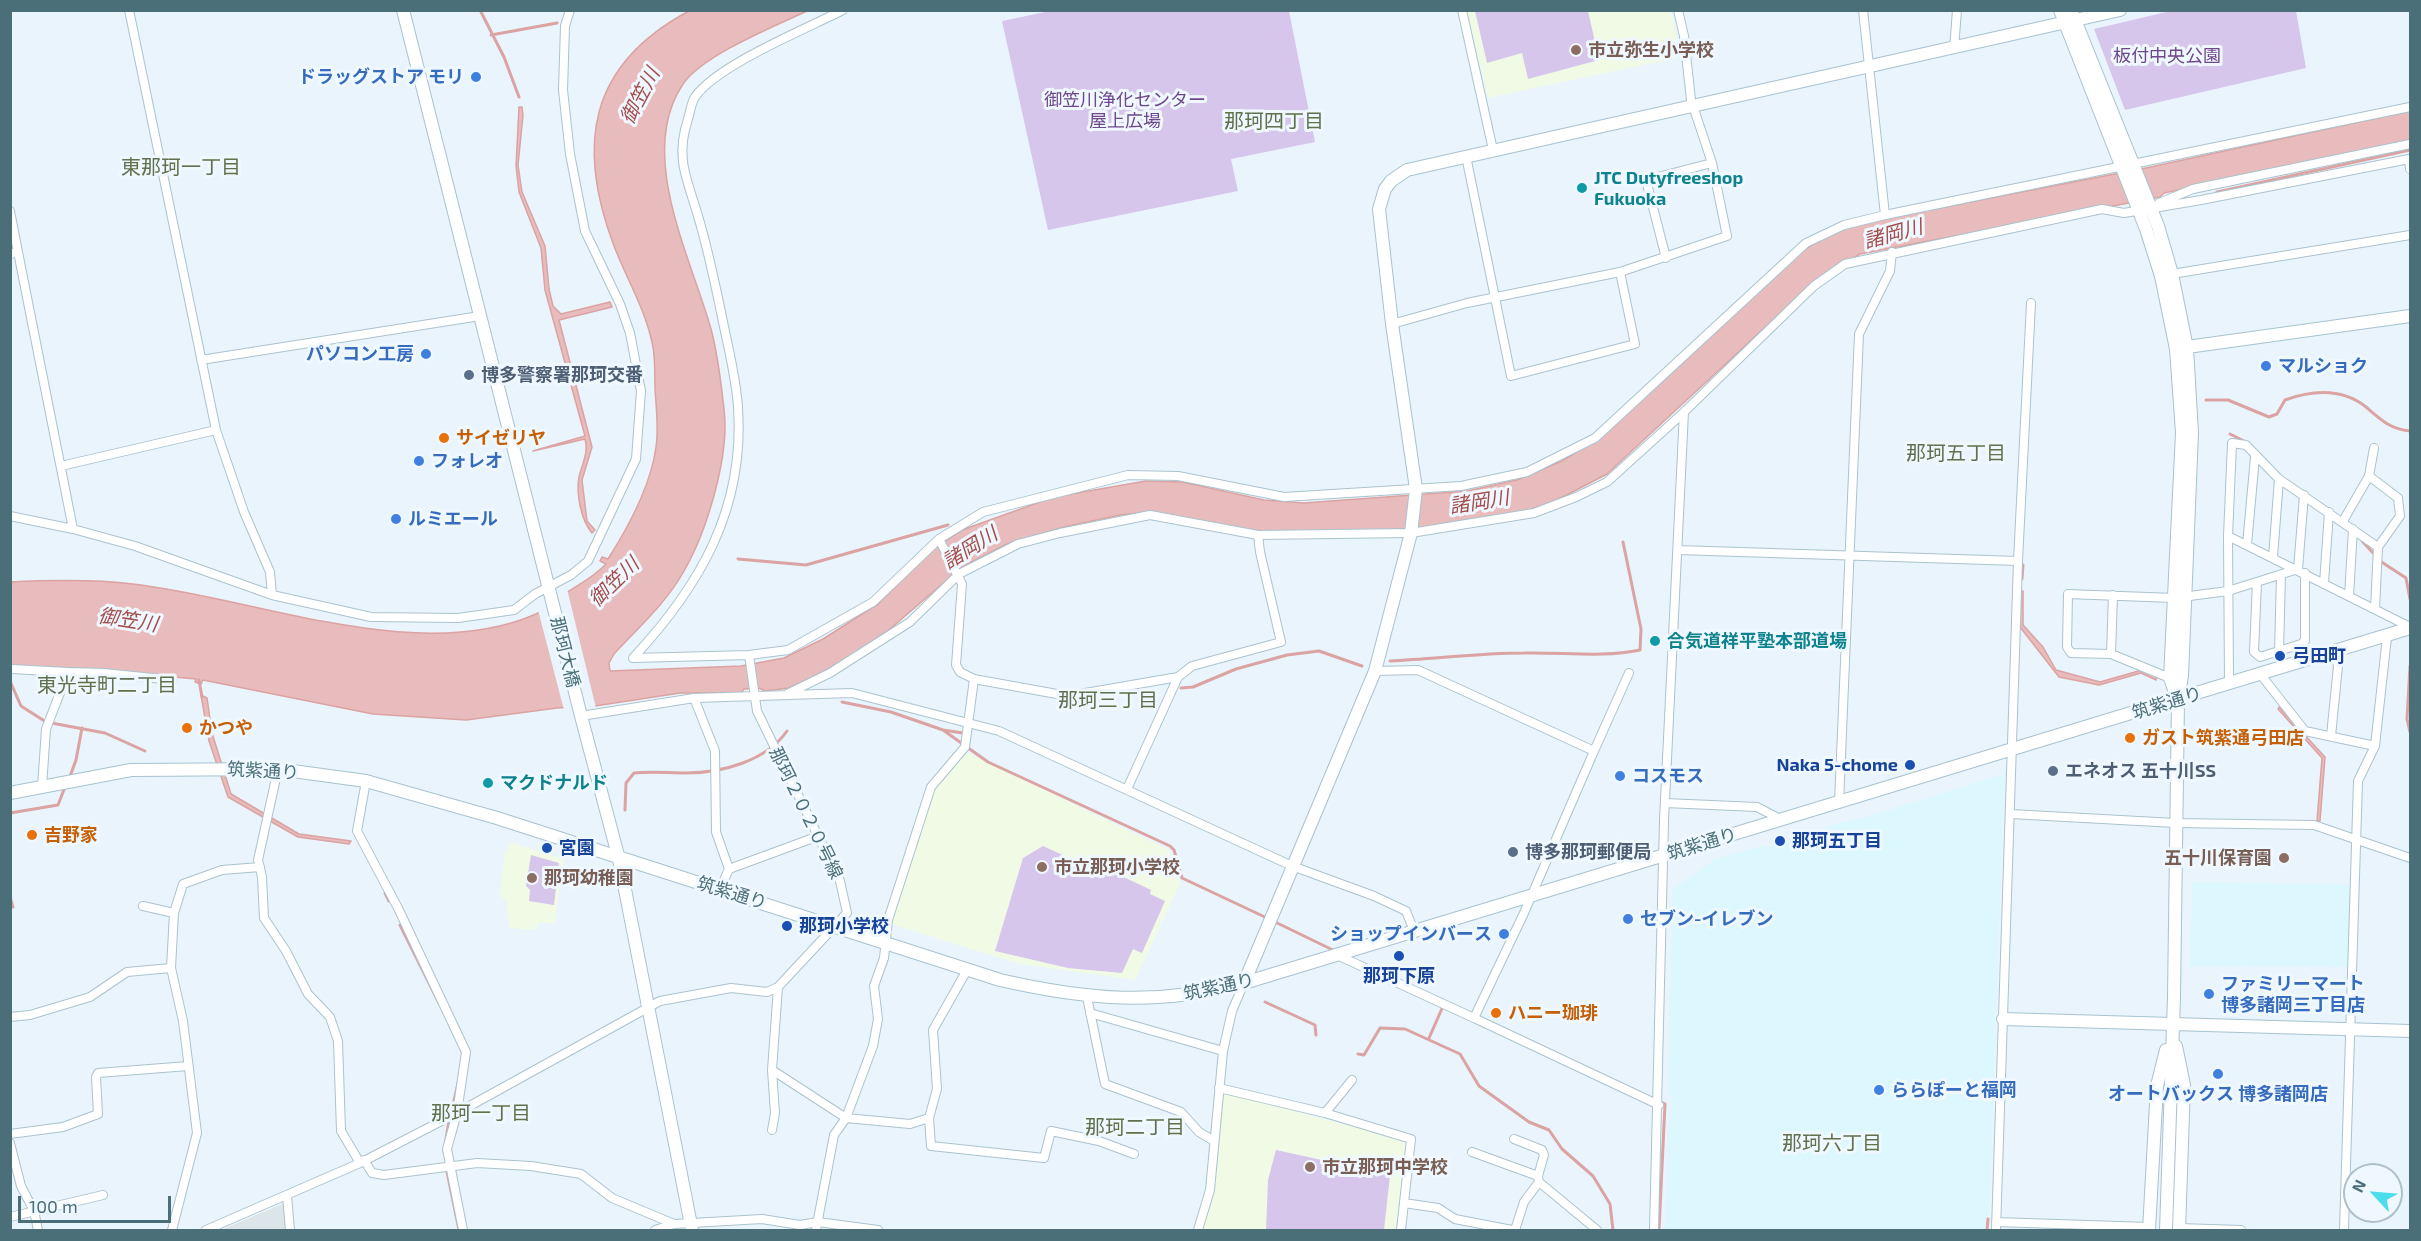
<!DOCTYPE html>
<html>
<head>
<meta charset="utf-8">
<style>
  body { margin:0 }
  #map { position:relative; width:2421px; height:1241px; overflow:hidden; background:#e9f4fd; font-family:"Exo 2",sans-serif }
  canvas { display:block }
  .frame { position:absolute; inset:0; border:12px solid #4b6f79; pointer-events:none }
  .north { position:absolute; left:2343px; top:1163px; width:60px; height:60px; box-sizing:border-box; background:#f0f8ff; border:2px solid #aec1c9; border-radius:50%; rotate:296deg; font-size:16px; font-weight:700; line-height:24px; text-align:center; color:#4b6f79 }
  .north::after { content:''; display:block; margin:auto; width:21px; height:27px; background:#4addeb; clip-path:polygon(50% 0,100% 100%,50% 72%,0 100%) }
  .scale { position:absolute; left:18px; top:1196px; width:153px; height:27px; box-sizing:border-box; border:3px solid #4b6f79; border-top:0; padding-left:8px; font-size:18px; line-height:21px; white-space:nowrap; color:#4b6f79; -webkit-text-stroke:4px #f0f8ff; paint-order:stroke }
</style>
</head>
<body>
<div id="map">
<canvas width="2421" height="1241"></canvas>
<div class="frame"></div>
<div class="north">N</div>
<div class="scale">100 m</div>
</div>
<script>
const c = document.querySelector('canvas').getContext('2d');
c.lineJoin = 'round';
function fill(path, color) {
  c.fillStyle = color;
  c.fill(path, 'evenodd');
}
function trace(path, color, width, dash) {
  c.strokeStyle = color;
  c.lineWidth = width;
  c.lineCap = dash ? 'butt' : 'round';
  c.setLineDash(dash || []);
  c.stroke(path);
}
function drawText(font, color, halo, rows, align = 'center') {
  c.font = font + ' "Exo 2","Noto Sans JP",sans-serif';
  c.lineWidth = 6;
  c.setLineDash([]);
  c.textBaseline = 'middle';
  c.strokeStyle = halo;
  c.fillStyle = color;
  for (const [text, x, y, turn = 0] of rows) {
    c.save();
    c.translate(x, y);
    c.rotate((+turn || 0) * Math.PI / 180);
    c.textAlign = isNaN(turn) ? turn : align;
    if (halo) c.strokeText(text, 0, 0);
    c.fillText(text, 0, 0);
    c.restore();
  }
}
const commercial = new Path2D(`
  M2000,775l4,3 -15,438h-3l-1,14h-320l3,-99 5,-34 -6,-1 6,-207 41,-29 47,-14 9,1 67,-24 30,-6z
  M2192,882l160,3 -3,82 -159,-1z`);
const industrial = new Path2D(`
  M285,1203l2,27h-66z`);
const education = new Path2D(`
  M1467,11h204l6,30 -1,17 -188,40z
  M966,752l203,98 11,34 -45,96 -116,-16 -128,-40 44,-136z
  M509,842l55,17 -9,64h-17l-2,7 -27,-2 -3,-27 -6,-5 5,-45 3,-1z
  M1222,1092l185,49 -11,89h-194l11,-38z`);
const green = new Path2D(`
  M2175,10l121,1 10,57 -181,42 -31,-81z
  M1050,11h239l26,131 -84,17 7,32 -190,39 -46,-209z
  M1475,11h113l11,49 -71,19 -6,-26 -35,10z
  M1043,846l50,23 3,-5 55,26 -1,4 15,7 -23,52 -9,-4 -11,24 -54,-5 -73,-17 28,-93z
  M531,855l28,8 -5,42 -25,-4 1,-11 -4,-4z
  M1276,1150l114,25 -6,55h-118l2,-50z`);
const water = new Path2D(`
  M689,11h118c-32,15 -104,44 -124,73 -47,70 8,173 28,245 7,25 10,54 13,80 6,46 -17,122 -40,162 -17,31 -46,57 -70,83l-5,9 1,8 131,-5 43,-8 39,-19 55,-35 53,-54 31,-20 92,-33 92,-16 36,1 82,18 40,3 163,-12 50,-11 45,-19 26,-16 199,-182 40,-29 29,-10 290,-56 264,-57v31l-246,51 -4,4 -300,57 -44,26 -209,194 -52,27 -35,12 -98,15 -115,6 -48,-3 -109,-19 -30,3 -56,12 -57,17 -45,23 -72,62 -52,36 -49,23 -24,3 -6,-3 -15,1 -3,4h-61l-85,13 -38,2 -91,12 -93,-6 -170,-34 -2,4 -6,-2 1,-3 -124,-11 -61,-1 -1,-85c42,-2 82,-3 123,2 123,14 285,82 403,30 11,-5 20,-14 30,-21 15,-10 28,-16 40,-29l-6,-3 2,-4 6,2c21,-33 43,-73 48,-112 3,-19 0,-39 -1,-59 0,-13 0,-28 -2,-41 -7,-37 -26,-67 -39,-101 -38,-101 -26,-181 75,-235z
  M519,107h3l1,8 -5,50 4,27 23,54 4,43 4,17 8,8 49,-12 2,5 -53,13 33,127 -10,33 5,41 8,9 -3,3c-11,-13 -16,-39 -13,-56 3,-13 10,-25 6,-38l-52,12 52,-15 -40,-146 -4,-42 -22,-56 -3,-26z
  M2021,591h2v34l20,22 13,23 44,12 42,-12 15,7 -1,3 -15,-7 -42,12 -40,-8 -39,-50z
  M201,695l6,3 5,35 19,61 68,40 52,7 -2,3 -51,-7 -70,-40 -19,-56z
  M2279,707l46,50 -5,64h-3l5,-63 -44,-49z`);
const pier = new Path2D(`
  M567,589l29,119 -32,2 -26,-100z`);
const stream = new Path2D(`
  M480,10l24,47 15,40
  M491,35l66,-12
  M2217,192l193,-42
  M2206,400h22l41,17 8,-3 8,-14c28,-10 57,-12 81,7 15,13 24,22 44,24
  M2230,434l16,8
  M2362,541l14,15
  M738,559l68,6 142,-40
  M2380,561l26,17 4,21
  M2022,579l1,-14
  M1390,661c45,-2 89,-8 134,-8 39,-1 79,5 116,-3l1,-21 -18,-87
  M2410,666l-3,53 3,13
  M199,680l3,17
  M10,681l11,25 25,16 59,11 40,18
  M1181,688l12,-1 43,-18 51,-14 32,-4 43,15
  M842,702l49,10 52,18 20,3
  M943,730l45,32 182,84 4,4 8,28 85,40
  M69,779l7,-19 6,-32
  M625,810l1,-27 8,-10c18,-2 34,0 52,0 36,0 80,-12 101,-42
  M10,813l48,-8 7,-18
  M385,893l4,8
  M10,897l3,10h-3
  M1273,921l62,30
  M400,925l39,78
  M1265,1002l50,23 1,10
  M1429,1038l15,-34
  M1358,1054l6,1 16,-27 25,1 55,25 19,32 50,36 20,8 13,19 31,27 17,28 3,26
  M1659,1101l6,3 -6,126
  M451,1114l7,-31
  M444,1152l5,-31
  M446,1167l13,63
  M1987,1230l1,-11`);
const street = new Path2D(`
  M1462,10l31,140
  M1954,49l3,-39
  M1466,156l45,220 124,-32 -15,-72
  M2159,203l34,-14 217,-45
  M10,211l8,41
  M1885,215l525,-108
  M10,254l8,-2 55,277
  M1666,258l-20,-78 66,-17
  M2172,274l238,-39
  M1392,324l75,-21 153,-31 107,-36 -15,-73 -21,-63 -7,-64 -6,-26
  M201,360l279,-44
  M61,466l155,-36
  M2369,476l5,-28
  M10,516l63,13 62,17 137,49 -2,-23 -26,-60 -28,-82 -87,-420
  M2343,521l26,-45 29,22 2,18 -22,31
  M2228,536l182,91
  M2247,545l8,-88
  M1678,550l340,11
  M2273,557l6,-78
  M2257,582l-3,70 6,5 41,-13 4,-3v-68
  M2324,583l5,-71
  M272,595l99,22 87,1 56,-8 21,-16 36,-19 17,-14 48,-102 5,-68 -11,-58 -10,-29 -35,-73 -15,-77 -7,-64 2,-64 5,-16
  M2349,596l4,-67
  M2279,651l2,-76
  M2111,654l2,-59
  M749,655l39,-5 85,-48 66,-63 44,-27 145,-37 50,1 106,21 177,-11 66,-14 68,-34 211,-195 38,-18 41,-10 -22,-205
  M11,669l57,3
  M1375,671l43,-1 176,81 35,-78
  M2261,675l44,56 70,15
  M2170,678l-59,-24 -40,-1 -4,-6 1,-53 106,4 54,-7 70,-22 6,-74
  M974,679l94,17 110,-19 14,-11 89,-24 -21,-90 -2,-17
  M2229,683l-1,-147 4,-93 14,2 33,34 99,68 -3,62
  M787,694l43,-21 80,-51 49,-48 59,-30 42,-11 90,-18 108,20 153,-2 123,-20 42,-16 31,-15 75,-68 132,-128 31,-22 257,-55 22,4 77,-13 208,-41 1,10
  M694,698l21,53 1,81 13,37
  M581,716l113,-18 158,-5 147,38 293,135 82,30 32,15 8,20
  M2331,736l7,-70 -3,-14
  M1594,751l-70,162 -50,105 185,87
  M278,769l-20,91 4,17 2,41 22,33 22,43 22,23 8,24 3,90 19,32
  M366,781l-9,50 41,77 68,144 -9,61 -10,36 16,81
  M42,787l4,-58 22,-57 36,1 68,7
  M1127,789l51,-112
  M1839,802l20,-468 31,-63 2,-19
  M1665,803l92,4 25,13
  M2011,814l164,9 139,2 96,33
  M720,889l9,-20 87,-32
  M143,906l31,7 9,-29 39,-14 38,-3
  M1337,955l137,63
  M171,968l12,53 14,112 -25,97
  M967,970l-34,60 4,59 -8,29 2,28 113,12 7,-27 48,10 35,13
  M778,987l-6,83 74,48 64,6 19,-6
  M1087,997l18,87 76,28 18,20 15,9
  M1090,1013l133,38
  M10,1017l20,-2 60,-18 37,-25 44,-4 3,-55
  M1219,1088l106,25 27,-33
  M1325,1113l86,26 -10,91
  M772,1130l3,-17 -3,-43
  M10,1134l53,-7 35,-13 -2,-37 2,-4 90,-7
  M1514,1139l28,11 2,5 -6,21
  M10,1143l11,43 13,25 4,19
  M1472,1152l66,24 1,6
  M364,1160l8,13 12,2 93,-12 54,3 50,8 31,24 62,26
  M287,1196l3,34
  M1404,1203l34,5 17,11 57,11
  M10,1217l93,-22
  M1996,1222l153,5
  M2179,1228l62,2
  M206,1230l154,-67 97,-50 203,-112 71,-13 36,4 11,-5 69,-74 -7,-32 -83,-170 -8,-56 -116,3c67,-72 112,-149 105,-251 -2,-30 -10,-60 -16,-90 -7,-34 -14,-68 -24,-101 -11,-38 -23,-57 -10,-97 2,-6 3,-16 7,-22 22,-32 111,-68 148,-87
  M655,1230l19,-6 88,-5 38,6 18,-3 60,8
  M816,1230l18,-95 12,-17 27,-72 5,-27 -4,-33 10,-28 4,-38 43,-133 34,-40 9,-68 -14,-7 -4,-7 6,-81 -23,-45
  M1198,1230l12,-40 13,-139 9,-40 12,-28
  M1515,1230l9,-28 15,-20 58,48
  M1654,1230l10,-410 20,-408
  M1996,1230l22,-669 13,-258
  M2344,1230l14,-449 17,-35 12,-109`);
const secondary = new Path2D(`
  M403,10l178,706 38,143 73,371
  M2060,10l86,219 15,47 15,73 6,84 -12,245 7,20
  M2071,10l87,216 14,48 15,74 5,85 -10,243 -4,24 -4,297 -8,233
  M2180,348l230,-32
  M10,793l121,-23 147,-1 88,12 131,37 503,162c88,20 157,26 244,3l1166,-355
  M1244,983l131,-312 36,-138 5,-44 -24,-165 -13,-115 6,-20 6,-8 16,-11 713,-160
  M2003,1019l407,12
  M2176,1046l8,39 -5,145
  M2149,1230l8,-144 9,-36`);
const markers = [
  [1576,50,6,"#8d6e63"],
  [476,77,6,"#3f7fe0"],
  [1582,188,6,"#0f9aa8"],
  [426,354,6,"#3f7fe0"],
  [2266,366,6,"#3f7fe0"],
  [469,375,6,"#5c6f8a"],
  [444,438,6,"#e8710a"],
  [419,461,6,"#3f7fe0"],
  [396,519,6,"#3f7fe0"],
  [1655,641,6,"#0f9aa8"],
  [2280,656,6,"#1a4fb4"],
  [187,728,6,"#e8710a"],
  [2130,738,6,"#e8710a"],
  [1910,765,6,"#1a4fb4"],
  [2053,771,6,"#5c6f8a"],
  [1620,776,6,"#3f7fe0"],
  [488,783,6,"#0f9aa8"],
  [32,835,6,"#e8710a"],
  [1780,841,6,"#1a4fb4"],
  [547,848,6,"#1a4fb4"],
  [1513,852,6,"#5c6f8a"],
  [2284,858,6,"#8d6e63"],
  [1042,867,6,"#8d6e63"],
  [532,878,6,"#8d6e63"],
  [1628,919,6,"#3f7fe0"],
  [787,926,6,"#1a4fb4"],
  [1504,934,6,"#3f7fe0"],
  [1399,956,6,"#1a4fb4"],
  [2209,994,6,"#3f7fe0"],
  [1496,1013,6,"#e8710a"],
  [2218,1074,6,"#3f7fe0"],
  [1879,1090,6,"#3f7fe0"],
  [1310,1167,6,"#8d6e63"]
];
const educationNames = [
  ["市立弥生小学校",1588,50],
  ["五十川保育園",2272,858,"right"],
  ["市立那珂小学校",1054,867],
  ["那珂幼稚園",544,878],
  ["市立那珂中学校",1322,1167]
];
const parkNames = [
  ["板付中央公園",2167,56],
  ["御笠川浄化センター",1125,100],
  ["屋上広場",1125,121]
];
const shopNames = [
  ["ドラッグストア モリ",464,77,"right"],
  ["パソコン工房",414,354,"right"],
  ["マルショク",2278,366],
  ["フォレオ",431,461],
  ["ルミエール",408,519],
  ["コスモス",1632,776],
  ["セブン-イレブン",1640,919],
  ["ショップインバース",1492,934,"right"],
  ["ファミリーマート",2221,984],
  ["博多諸岡三丁目店",2221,1005],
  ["ららぽーと福岡",1891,1090],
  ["オートバックス 博多諸岡店",2218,1094,"center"]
];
const cultureNames = [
  ["JTC Dutyfreeshop",1594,178],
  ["Fukuoka",1594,199],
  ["合気道祥平塾本部道場",1667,641],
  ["マクドナルド",500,783]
];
const serviceNames = [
  ["博多警察署那珂交番",481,375],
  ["エネオス 五十川SS",2065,771],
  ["博多那珂郵便局",1525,852]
];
const foodNames = [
  ["サイゼリヤ",456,438],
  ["かつや",199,728],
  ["ガスト筑紫通弓田店",2142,738],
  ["吉野家",44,835],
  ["ハニー珈琲",1508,1013]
];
const streetNames = [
  ["那珂大橋",565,652,76],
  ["筑紫通り",2167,703,-17],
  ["筑紫通り",263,771,3],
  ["那珂２０２０号線",806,813,64],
  ["筑紫通り",1702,844,-17],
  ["筑紫通り",732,893,17],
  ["筑紫通り",1219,987,-12]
];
const transitNames = [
  ["弓田町",2292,656],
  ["Naka 5-chome",1898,765,"right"],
  ["那珂五丁目",1792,841],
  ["宮園",559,848],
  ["那珂小学校",799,926],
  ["那珂下原",1399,976,"center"]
];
const waterNames = [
  ["御笠川",640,96,-62],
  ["諸岡川",1893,234,-15],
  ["諸岡川",1479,502,-9],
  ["諸岡川",970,548,-32],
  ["御笠川",614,582,-44],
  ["御笠川",128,620,9]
];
const neighbourhoodNames = [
  ["那珂四丁目",1274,121],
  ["東那珂一丁目",181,167],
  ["那珂五丁目",1956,453],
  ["東光寺町二丁目",107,685],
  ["那珂三丁目",1108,700],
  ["那珂一丁目",481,1113],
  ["那珂二丁目",1135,1127],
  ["那珂六丁目",1832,1143]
];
fill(commercial, '#dcf8fe');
fill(industrial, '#dce5e9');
fill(education, '#f0fae5');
fill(green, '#d7c6ec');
fill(water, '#e8bcbc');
trace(water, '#dba3a1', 1.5);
fill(pier, '#e9f4fd');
trace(stream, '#dba3a1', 3);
trace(street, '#abc3ce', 10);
trace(secondary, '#a6c3cf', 14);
trace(street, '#fff', 8);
trace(secondary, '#fff', 12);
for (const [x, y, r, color] of markers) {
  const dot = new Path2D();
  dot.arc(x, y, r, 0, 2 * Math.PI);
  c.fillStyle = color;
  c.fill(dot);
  trace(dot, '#f0f8ff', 2);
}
drawText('bold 18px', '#785e54', '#f0f8ff', educationNames, 'left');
drawText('18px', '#6e478c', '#f0f8ff', parkNames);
drawText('bold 18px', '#366cbe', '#f0f8ff', shopNames, 'left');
drawText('bold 18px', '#0d838f', '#f0f8ff', cultureNames, 'left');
drawText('bold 18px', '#4e5e75', '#f0f8ff', serviceNames, 'left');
drawText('bold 18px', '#c56008', '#f0f8ff', foodNames, 'left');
drawText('18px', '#4b6f79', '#f0f8ff', streetNames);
drawText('bold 18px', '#164399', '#f0f8ff', transitNames, 'left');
drawText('italic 20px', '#a34e4c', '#f0f8ff', waterNames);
drawText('20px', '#5f724d', '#f0f8ff', neighbourhoodNames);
</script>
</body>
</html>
